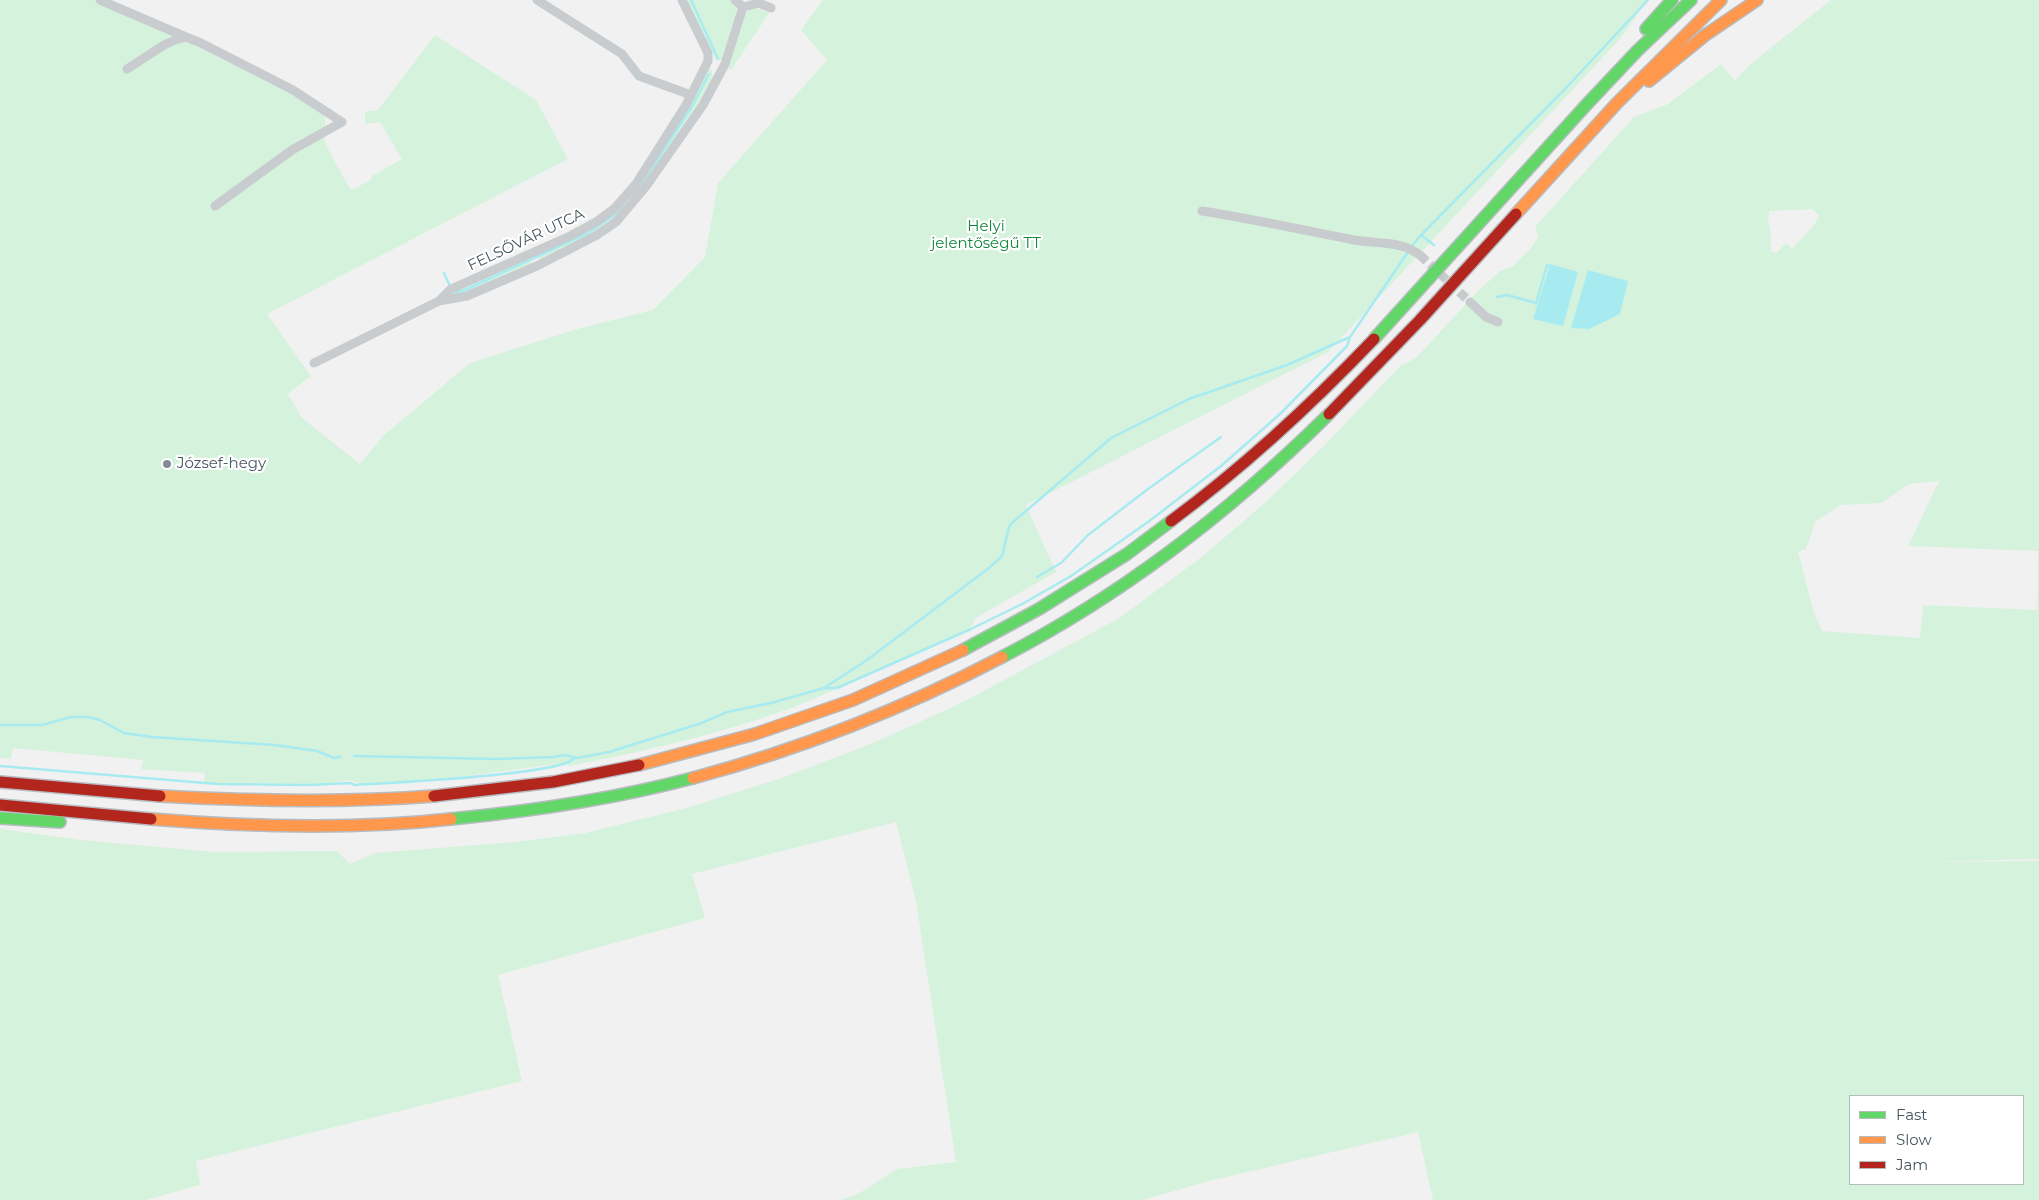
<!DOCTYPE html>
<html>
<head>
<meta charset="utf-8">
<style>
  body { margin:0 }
  #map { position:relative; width:2039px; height:1200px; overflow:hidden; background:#f2f1f1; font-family:Montserrat,sans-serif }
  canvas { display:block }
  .legend { position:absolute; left:1849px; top:1095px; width:175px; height:90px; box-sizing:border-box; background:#fff; border:1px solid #b5bbbf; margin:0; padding:6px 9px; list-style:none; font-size:15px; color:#47565f }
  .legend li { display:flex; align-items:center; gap:10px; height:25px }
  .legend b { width:25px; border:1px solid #b5bbbf }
</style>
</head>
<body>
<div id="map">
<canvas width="2039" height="1200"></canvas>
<ul class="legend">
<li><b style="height:6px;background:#63d668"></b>Fast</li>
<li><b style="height:6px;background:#ff974d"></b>Slow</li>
<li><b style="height:6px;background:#b3261e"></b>Jam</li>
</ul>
</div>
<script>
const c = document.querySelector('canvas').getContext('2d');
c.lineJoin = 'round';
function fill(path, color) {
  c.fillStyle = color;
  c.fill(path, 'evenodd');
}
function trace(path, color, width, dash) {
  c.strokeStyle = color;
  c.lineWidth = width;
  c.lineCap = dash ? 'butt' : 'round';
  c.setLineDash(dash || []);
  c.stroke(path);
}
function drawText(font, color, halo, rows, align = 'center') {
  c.font = font + ' Montserrat,sans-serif';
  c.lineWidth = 4.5;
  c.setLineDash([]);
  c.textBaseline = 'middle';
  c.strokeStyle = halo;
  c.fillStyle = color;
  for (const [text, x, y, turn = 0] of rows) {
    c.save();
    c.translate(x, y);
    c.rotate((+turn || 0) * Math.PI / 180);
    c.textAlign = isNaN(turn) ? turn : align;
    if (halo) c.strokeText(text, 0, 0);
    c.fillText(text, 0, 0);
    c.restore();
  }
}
const green = new Path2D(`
  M0,0h94l94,41 129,67c15,13 4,18 8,33 4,13 19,36 26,49l20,-10 1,-4 30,-17 -22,-37 -15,2v-12l13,-2 57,-75 101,65 32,59 -301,155 44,62 -23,18 14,24 58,46 24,-29 86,-72 107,-34 76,-19 52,-53 13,-74 109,-123 -26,-30 22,-30h825l-29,40 -291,312 -302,153 30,67 -82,47 -1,6 -5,4 1,2c-36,17 -72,31 -108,47 -23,10 -44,20 -67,29 -73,27 -148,44 -225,59l-3,-3 -107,14 -100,7c-8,-5 -15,-5 -24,0l-131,-1 1,-10 -64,-4 2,-9 -130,-12 -2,11 -11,-1z
  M686,0h44l8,9 -16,51h-6z
  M1831,0h208v859l-118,3 118,-1v339h-606l-15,-68 -209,49 -66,19h-302l17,-6 39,-25 59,-7 -40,-261 -20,-79 -204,52 13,44 -207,57 24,106 -326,80 4,24 -54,15h-146v-371l81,11 134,12 122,-1 13,13 25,-11 140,-11 70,-9 101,-25 96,-30 91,-35 86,-39 159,-85 85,-63 64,-55 56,-54 77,-81 16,-8 60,-65 24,-22 13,-5 18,-18 7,-11 -3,-10 99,-110 34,-13 53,-40 14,17 13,-15zM1812,209l7,6c-4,13 -18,23 -27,34l-5,-6 -11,10 -5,-2 -1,-25 -2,-2 1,-13zM1939,481l-31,65 130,5 -1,59 -114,-5 -3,33 -98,-7 -8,-18 -16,-61 8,-3 9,-27 25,-17 41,-2 28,-19zM1850,1096h173v88h-173z
  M755,7l14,6 -38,57 -3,-2c8,-16 7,-56 27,-61z
  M711,69l2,9 -13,24 -74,107 -20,17 -64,34 -5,-2v-4l77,-42 92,-142z
  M529,258l3,3 -3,5 -71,29h-7v-4z`);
const water = new Path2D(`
  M1550,264l28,8 -15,54 -30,-7z
  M1588,270l40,11 -8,33 -31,15 -18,-1z`);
const stream = new Path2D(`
  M691,0l27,59
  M639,188l52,-80 18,-34
  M1421,235l144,-146 83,-89
  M1411,247l10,-12 13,10
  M444,273l6,13
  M453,292l2,1 12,-4 121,-56 28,-19 8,-8
  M1497,297l10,-2 29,8 11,-38 2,1
  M1037,577l24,-14 27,-28 60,-46 73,-52
  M825,688h12l134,-59 53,-26 47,-27 77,-54 73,-56 59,-52 67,-68 3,-9 58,-85
  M0,725h42l29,-8h17l12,3 24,13 28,4 123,8 42,6 17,7 6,-1
  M354,756l142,3 57,-2 12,-2 12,3 32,-6 90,-28 28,-12 44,-9 53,-15 43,-28 122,-92 13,-12 7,-29 3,-4 99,-85 78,-39 98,-34 63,-28
  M0,766l217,18 92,1 41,-2 5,2c30,-2 209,-10 219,-27`);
const streetTunnel = new Path2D(`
  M1420,255l50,47`);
const street = new Path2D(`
  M100,0l86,37
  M537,0l85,54 17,22 52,19
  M735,0l8,7
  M743,7l16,-4 12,5
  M127,69l37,-24 11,-5 11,-3 13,5 94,48 49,32 -50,28 -77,56
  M1202,211c51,8 101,19 152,29 23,4 46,0 66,15
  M439,301l12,-12 119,-53 26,-14 18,-13 22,-25 50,-79 22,-44v-8l-26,-53
  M1470,302l16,15 12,5
  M314,363l125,-62 28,-5 72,-31 58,-30 19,-13 31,-37 56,-80 22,-41 18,-57`);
const fast = new Path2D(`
  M1646,29l26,-29
  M1374,339l214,-236 50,-53 53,-50
  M963,650l76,-41 88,-55 44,-33
  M1002,657c120,-62 231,-148 327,-243
  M0,818l60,4
  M451,819c82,-8 163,-20 242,-41`);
const slow = new Path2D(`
  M1649,81l55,-45 53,-36
  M1516,214l101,-111 104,-103
  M639,765l116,-31 98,-34 110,-50
  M693,778c108,-29 210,-69 309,-121
  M160,796c91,5 183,7 274,0
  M151,819c99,8 201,11 300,0`);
const jam = new Path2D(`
  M1329,414l91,-94 96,-106
  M1171,521c74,-55 140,-116 203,-182
  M0,782l160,14
  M434,796l119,-14 86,-17
  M0,805l151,14`);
const markers = [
  [167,464,5,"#838c92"]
];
const parkNames = [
  ["Helyi",986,227],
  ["jelentőségű TT",986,244]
];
const streetNames = [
  ["FELSŐVÁR UTCA",526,240,-25]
];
const poiNames = [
  ["József-hegy",177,464]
];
fill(green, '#d5f2dc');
fill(water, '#a7ebf1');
trace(stream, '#a7ebf1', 2.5);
trace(streetTunnel, '#c7cacc', 9, [9, 4.5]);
trace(fast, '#b6bcc1', 14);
trace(slow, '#b6bcc1', 14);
trace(jam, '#b6bcc1', 14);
trace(street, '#c8ccce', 9);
trace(fast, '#63d668', 11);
trace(slow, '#ff974d', 11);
trace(jam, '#b3261e', 11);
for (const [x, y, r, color] of markers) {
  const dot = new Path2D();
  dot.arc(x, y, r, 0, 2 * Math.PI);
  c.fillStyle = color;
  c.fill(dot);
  trace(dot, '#fff', 2);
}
drawText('15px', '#12863d', '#fff', parkNames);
drawText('15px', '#47565f', '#fff', streetNames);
drawText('15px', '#47565f', '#fff', poiNames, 'left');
</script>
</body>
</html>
